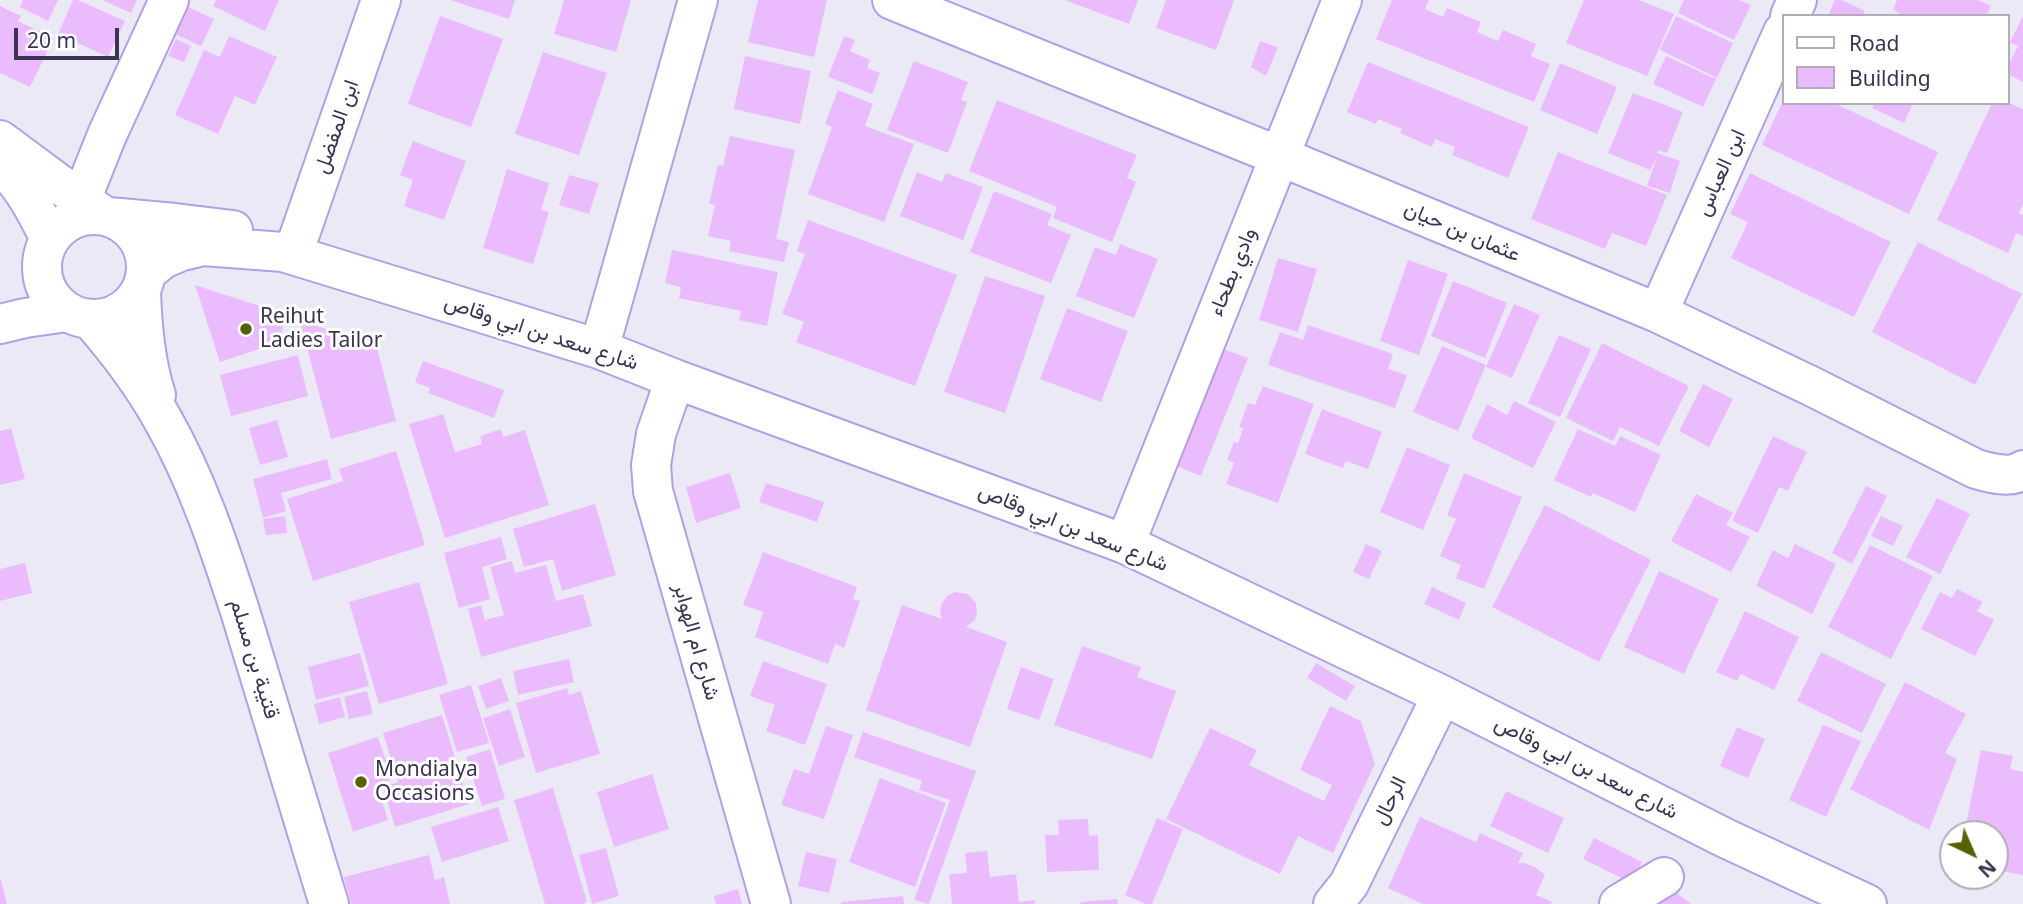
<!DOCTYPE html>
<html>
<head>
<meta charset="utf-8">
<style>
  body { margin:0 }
  #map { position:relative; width:2023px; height:904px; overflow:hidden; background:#ece9f7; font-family:"Noto Sans",sans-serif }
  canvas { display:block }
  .legend { position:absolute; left:1782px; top:14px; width:228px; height:91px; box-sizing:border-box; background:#fff; border:2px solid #b1adb9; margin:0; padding:9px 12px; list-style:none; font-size:21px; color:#3b334f }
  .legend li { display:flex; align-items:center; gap:14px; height:35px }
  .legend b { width:35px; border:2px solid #b1adb9 }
  .north { position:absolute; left:1939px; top:820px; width:70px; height:70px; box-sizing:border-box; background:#fff; border:2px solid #b1adb9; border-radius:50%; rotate:136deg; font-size:19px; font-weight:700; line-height:28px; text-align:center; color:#3b334f }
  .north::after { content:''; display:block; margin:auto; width:24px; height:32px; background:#576100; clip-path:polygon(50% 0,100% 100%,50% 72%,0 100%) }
  .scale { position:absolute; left:14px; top:28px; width:105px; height:32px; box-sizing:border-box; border:4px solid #3b334f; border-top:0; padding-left:9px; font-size:21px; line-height:24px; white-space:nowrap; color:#3b334f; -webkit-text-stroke:5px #fff; paint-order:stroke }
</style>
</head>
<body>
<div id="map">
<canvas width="2023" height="904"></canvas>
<ul class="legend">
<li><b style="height:9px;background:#fff"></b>Road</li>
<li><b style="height:19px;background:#ebbcfd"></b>Building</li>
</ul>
<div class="north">N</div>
<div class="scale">20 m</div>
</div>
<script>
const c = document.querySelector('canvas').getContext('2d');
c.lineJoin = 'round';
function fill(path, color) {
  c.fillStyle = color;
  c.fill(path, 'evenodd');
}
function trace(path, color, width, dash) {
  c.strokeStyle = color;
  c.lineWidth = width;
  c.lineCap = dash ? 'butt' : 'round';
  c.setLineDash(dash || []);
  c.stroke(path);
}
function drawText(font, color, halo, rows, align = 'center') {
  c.font = font + ' "Noto Sans",Vazirmatn,sans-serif';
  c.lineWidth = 6;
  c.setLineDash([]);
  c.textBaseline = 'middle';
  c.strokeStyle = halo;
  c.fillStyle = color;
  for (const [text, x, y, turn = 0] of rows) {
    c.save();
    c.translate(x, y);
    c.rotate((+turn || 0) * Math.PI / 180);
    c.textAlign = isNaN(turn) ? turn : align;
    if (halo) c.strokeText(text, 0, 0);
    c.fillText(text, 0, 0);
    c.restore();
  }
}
const building = new Path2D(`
  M23,0h35l-10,21 -28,-14z
  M73,0h5l47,21 -17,36 -50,-23z
  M102,0h35l-6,13z
  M216,0h63l-14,31 -52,-25z
  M450,0h65l-6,19z
  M564,0h67l-15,52 -62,-18z
  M758,0h69l-13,57 -66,-15z
  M1064,0h74l-9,24z
  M1166,0h68l-18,50 -60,-22z
  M1392,0h37l-4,9 18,8 4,-9 34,14 -4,10 21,9 5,-11 33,14 -5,12 19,8 -16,38 -158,-63z
  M1584,0h55l35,14 -27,62 -81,-33z
  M1684,0h55l12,5 -17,35 -56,-27z
  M1835,0h7l23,11 -2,5h-35z
  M1897,0h81l13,6 -5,10h-81l-12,-6z
  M0,6l21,10 -3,5 36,17 -24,49 -30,-14z
  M188,7l26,12 -13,27 -26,-12z
  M440,16l63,23 -32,88 -63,-23z
  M1676,16l57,27 -16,35 -57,-28z
  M2023,16v66l-16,-8v-6l11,-22 -8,-4z
  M229,36l48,21 -22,48 -20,-9 -17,38 -43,-19 29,-65 16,7z
  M844,36l11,4 -5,11 20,9 -3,8 13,5 -8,21 -44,-17z
  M176,39l15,7 -7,16 -16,-6z
  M1260,41l18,6 -12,29 -15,-9z
  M543,52l64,21 -28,82 -64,-21z
  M745,56l66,15 -11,53 -66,-15z
  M1666,56l50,23 -13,28 -50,-23z
  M914,61l54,21 -7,18 6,2 -19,51 -61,-23z
  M1368,62l161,65 -21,51 -56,-23 3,-8 -20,-8 -3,8 -32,-14 2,-4 -24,-10 -2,5 -29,-12z
  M1560,63l57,24 -20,47 -57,-24z
  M838,90l35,14 -8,22 49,18 -30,78 -76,-28 24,-67 -7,-3z
  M1633,93l50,19 -16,41 -8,-3 -2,3 23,8 -10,32 -23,-7 10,-30 -7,14 -42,-17z
  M997,100l140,55 -10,23 9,4 -24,60 -59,-24 4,-11 -88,-36z
  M2007,102l16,7v95l-4,9 4,2v21l-7,-3 -8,20 -71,-33 55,-117h15z
  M1782,103h52l104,49 -29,62 -147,-69z
  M1875,103h38l-9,20 -32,-15z
  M730,136l65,14 -19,89 13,3 -5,20 -55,-11 2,-10 -23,-5 7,-31 -6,-1 9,-39 5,1z
  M413,141l53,20 -22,59 -40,-14 9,-26 -13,-5z
  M1558,152l109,43 -21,51 -34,-13 -7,16 -74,-30z
  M507,169l42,14 -8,27 8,2 -16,52 -50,-16z
  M917,172l25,10 4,-9 37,14 -20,53 -63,-24z
  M1750,173l141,69 -37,75 -123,-59 17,-36 -18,-8z
  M569,175l30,8 -10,31 -30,-9z
  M994,191l58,23 -5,11 24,10 -20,48 -81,-31z
  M808,220l149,55 -42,111 -119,-44 8,-20 -22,-8 23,-60 -8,-3z
  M1918,242l104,52 -47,91 -103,-53z
  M1120,244l38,15 -24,59 -58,-22 19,-49 21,8z
  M672,250l106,22 -11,54 -28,-6 2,-9 -62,-13 2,-11 -16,-4z
  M1278,258l39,11 -19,63 -39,-12z
  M1408,260l40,14 -29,81 -39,-14z
  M985,276l60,20 -40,117 -61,-21z
  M1453,281l54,22 -22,55 -54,-22z
  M195,285l92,30 -9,28 -58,19z
  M1514,304l26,11 -28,63 -26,-11z
  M1067,308l61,23 -27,71 -61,-23z
  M300,321l76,23 20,77 -65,18z
  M1308,325l85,29 -5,15 19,6 -12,33 -127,-43 12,-33 23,8z
  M1559,335l32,14 -31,68 -32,-14z
  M1602,343l87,43 -30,60 -39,-19 -7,14 -47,-23z
  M1442,346l44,19 -28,66 -45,-19z
  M1223,349l25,9 -47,118 -24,-10z
  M298,355l10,41 -77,20 -11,-41z
  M423,361l81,29 -10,28 -66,-25 2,-5 -15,-6z
  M1703,384l30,15 -24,48 -30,-16z
  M1263,386l51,18 -36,99 -52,-19 8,-21 -7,-3 7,-18 4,1 5,-15 -4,-1 9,-24 7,2z
  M1514,401l42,21 -23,46 -62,-30 16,-34 20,11z
  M1322,409l60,23 -14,37 -22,-8 -3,7 -38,-14z
  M443,414l12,38 27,-8 -2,-8 21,-7 2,8 22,-7 24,75 -104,33 -36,-114z
  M277,420l11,37 -28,8 -11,-37z
  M11,428l14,51 -25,6v-54z
  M1578,429l37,17 5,-10 41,19 -26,57 -42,-19 -2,4 -37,-17z
  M1773,436l34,16 -19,39 -9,-4 -21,46 -26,-12z
  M1407,447l43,18 -27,65 -43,-18z
  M396,451l29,94 -112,36 -26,-82 56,-18 -4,-12z
  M327,459l5,20 -51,14 5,18 -23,7 -10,-39z
  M730,473l11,35 -45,15 -10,-36z
  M1464,473l58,24 -38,92 -28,-11 5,-13 -21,-9 16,-37 -9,-4z
  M766,483l58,19 -7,20 -58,-20z
  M1866,486l21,10 -35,68 -20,-11z
  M1696,494l37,19 -7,12 24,12 -19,35 -60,-31z
  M1937,498l33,16 -30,60 -34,-17z
  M595,504l21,71 -54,16 -9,-32 -29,8 -11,-38z
  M1545,505l106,55 -52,102 -107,-55z
  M285,516l2,17 -21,2 -3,-16z
  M1881,516l22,10 -10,20 -22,-10z
  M501,537l6,22 -25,8 8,32 -31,9 -15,-55z
  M1366,544l16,7 -13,28 -16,-7z
  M1795,544l41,20 -24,50 -56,-28 17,-36 15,8z
  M1870,545l63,31 -42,83 -63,-32z
  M763,552l94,35 -4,12 7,2 -16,47 -9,-4 -7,20 -73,-27 8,-25 -20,-7z
  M512,561l3,12 31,-8 10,36 27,-7 9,32 -111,31 -13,-48 13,-4 4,15 19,-5 -14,-48z
  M25,563l7,30 -32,8v-32z
  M1659,571l60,28 -35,75 -60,-27z
  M419,582l29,102 -69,20 -30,-102z
  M1432,587l34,16 -7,17 -35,-16z
  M1957,589l26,13 -6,9 17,9 -19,36 -54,-27 19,-37 12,6z
  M955,592l13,2 8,9 1,9 -2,8 -9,7 41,15 -37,105 -104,-37 36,-105 40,14 -2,-8 2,-8 5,-7z
  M1745,611l54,26 -25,53 -33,-16 -4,7 -21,-9z
  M1082,646l59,21 -4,10 39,14 -24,68 -98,-34z
  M1821,652l65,32 -24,49 -65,-32z
  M360,653l9,33 -53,14 -8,-33z
  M569,659l5,23 -56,13 -5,-24z
  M763,661l64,23 -22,61 -39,-14 9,-26 -25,-9z
  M1316,663l39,23 -9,15 -39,-23z
  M1021,667l33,12 -15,41 -32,-11z
  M501,678l8,23 -23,8 -8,-23z
  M1905,682l61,32 -21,39 12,6 -28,71 -79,-41z
  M471,685l18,58 -32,9 -18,-57z
  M567,688l2,7 12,-4 19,63 -64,19 -20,-70z
  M367,691l6,23 -24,5 -5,-22z
  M340,697l5,20 -26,7 -5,-20z
  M1330,706l31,15 14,43 -42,89 -35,-17 -18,38 -114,-55 44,-91 47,22 -8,15 75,36 8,-16 -32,-15z
  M510,709l15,48 -26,9 -16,-48z
  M442,715l27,89 -74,23 -12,-40 15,-5 -15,-49z
  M1823,725l38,16 -35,76 -37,-17z
  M826,726l27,9 -29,84 -43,-14 13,-36 15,5z
  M1737,727l28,12 -17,39 -28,-12z
  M863,732l113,39 -47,133 -15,-4 36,-100 -31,-10 3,-9 -68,-24z
  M378,737l14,42 -15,6 11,35 -35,12 -25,-79z
  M490,749l15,50 -23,7 -16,-49z
  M1981,750l32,6 -3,13 13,3v103l-28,-5v-36h-31z
  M652,774l17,55 -55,18 -17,-55z
  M880,778l66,25 -31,84 -66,-25z
  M553,788l34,114 -5,2h-37l-31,-104z
  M1506,791l58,27 -16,35 -58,-27z
  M498,807l11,34 -67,21 -11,-35z
  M1420,817l56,25 4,-9 43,20 -5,10h6l11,4 10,8 -9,20 16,7 -1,2h-128l-35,-16z
  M1157,818l26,11 -31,75h-6l-21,-9z
  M1088,819l1,17 9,-1 1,35 -52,2 -2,-37h14l-1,-15z
  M1594,838l48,24 -11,21 -48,-24z
  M606,848l13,48 -27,8 -13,-49z
  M987,851l3,26 26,-3 3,28 16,-2v4h-83l-3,-30 18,-1 -2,-20z
  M806,852l31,7 -8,34 -31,-7z
  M429,855l6,25 9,-3 6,27h-99l-7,-27z
  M0,880h1l6,24h-7z
  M1663,883l28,21h-43z
  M738,889l4,15h-26l-2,-8z
  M903,896l1,8h-63v-2z
  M1117,899l1,5h-37l-1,-2z`);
const minor = new Path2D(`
  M892,0l387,156 379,157 153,73 165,83c14,4 34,10 47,1
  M1790,16l7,-16
  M0,140l81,60 19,13
  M0,164c23,21 36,47 50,75
  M81,200l26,-65 62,-135
  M42 267a52 52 0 1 1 104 0a52 52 0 1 1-104 0Z
  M109,217l66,6 58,7
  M293,254l88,-254
  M147,272l16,-13 19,-8 21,-5 80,6 316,97 76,30 450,165 317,151 283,143 142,66
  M141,290c1,36 4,71 15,105
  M1658,313l125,-281
  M91,320c27,31 52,64 72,100 34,60 56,126 77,191l89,293
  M0,324l25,-6 42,-6
  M599,349l99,-349
  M675,379l-19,55 -5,31 2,26 118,413
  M1125,544l217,-544
  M1333,904l16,-20 93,-189
  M1619,904l45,-27`);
const markers = [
  [246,329,7,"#576100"],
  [361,782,7,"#576100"]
];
const streetNames = [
  ["ابن المفضل",337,127,-71],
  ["ابن العباس",1721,173,-66],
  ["عثمان بن حيان",1462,232,23],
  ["وادي بطحاء",1233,272,-68],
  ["شارع سعد بن ابي وقاص",541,333,18],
  ["شارع سعد بن ابي وقاص",1073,528,22],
  ["شارع ام الهوابر",696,642,74],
  ["قتيبة بن مسلم",254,659,73],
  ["شارع سعد بن ابي وقاص",1586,768,27],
  ["الرحال",1390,801,-64]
];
const poiNames = [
  ["Reihut",260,317],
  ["Ladies Tailor",260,341],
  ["Mondialya",375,770],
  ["Occasions",375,794]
];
fill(building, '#ebbcfd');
trace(minor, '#b29fe4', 42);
trace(minor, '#fff', 38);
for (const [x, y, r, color] of markers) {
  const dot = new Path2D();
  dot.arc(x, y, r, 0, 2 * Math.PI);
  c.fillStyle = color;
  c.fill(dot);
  trace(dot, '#fff', 2.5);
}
drawText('21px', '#3b334f', '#fff', streetNames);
drawText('21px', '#3b334f', '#fff', poiNames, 'left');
</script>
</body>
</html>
